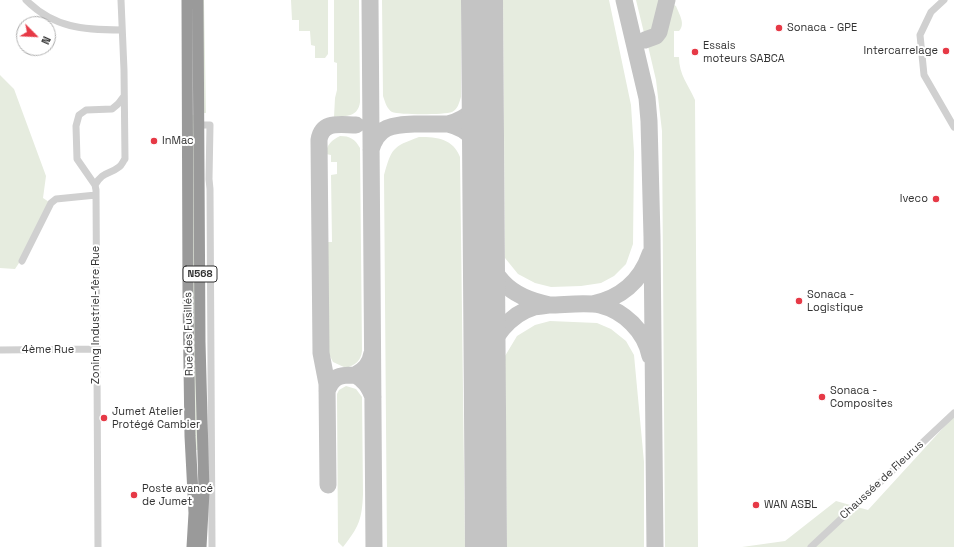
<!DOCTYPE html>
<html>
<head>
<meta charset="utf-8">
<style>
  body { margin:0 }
  #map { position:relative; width:954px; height:547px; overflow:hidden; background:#fff; font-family:"Space Grotesk",sans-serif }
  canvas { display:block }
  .north { position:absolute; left:16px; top:16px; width:40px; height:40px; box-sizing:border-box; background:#fff; border:1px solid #adadad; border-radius:50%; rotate:114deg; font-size:11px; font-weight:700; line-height:16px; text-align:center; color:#333 }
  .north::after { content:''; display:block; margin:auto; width:14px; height:18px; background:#e63946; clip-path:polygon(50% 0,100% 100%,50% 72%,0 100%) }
</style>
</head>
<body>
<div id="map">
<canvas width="954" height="547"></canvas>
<div class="north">N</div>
</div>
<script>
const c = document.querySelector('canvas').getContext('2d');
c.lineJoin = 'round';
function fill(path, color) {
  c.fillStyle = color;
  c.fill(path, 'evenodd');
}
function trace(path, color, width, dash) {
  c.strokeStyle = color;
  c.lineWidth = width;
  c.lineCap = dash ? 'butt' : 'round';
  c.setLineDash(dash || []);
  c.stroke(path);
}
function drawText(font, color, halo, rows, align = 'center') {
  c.font = font + ' "Space Grotesk",sans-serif';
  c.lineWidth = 4;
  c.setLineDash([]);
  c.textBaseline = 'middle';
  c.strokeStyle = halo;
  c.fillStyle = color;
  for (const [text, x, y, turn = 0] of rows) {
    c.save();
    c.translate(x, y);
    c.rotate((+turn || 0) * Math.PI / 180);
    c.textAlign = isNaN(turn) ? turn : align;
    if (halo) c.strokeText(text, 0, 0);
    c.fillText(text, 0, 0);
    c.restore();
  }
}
const green = new Path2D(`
  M202,0h2l2,113h-2z
  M291,0h37v54l-3,4h-10v-12l-4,-1 -1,-14h-11v-11h-7z
  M334,0h25l1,102c-2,15 -13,14 -26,15l1,-19 2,-8v-27l-3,-1z
  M382,0h79v97c-2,6 -3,12 -9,15 -7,3 -53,3 -60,0 -5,-3 -7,-10 -9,-16z
  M503,0h106l22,105 3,47 -1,92 -7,20 -12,12 -13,7 -20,3 -30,1 -16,-4 -17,-9 -13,-16z
  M636,0h25l-6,26 -3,4 -8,3z
  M674,5l2,1c3,8 10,18 3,25h-5v26h5c0,18 9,27 16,43l3,447h-33l-3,-416 -6,-51 -8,-34c21,-7 16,-22 22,-40z
  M0,75l14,14 32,87 -3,22 6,4 -27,59 -3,2 -4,6 -15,-1z
  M191,115h4l3,335h-4z
  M340,136c10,0 15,3 20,12l2,203c-1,10 -7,14 -16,17l-13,-6 -5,-10 -1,-110h5l-1,-67 6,-1v-12h-6v-7l-5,-1c0,-9 6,-14 14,-18z
  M419,137c19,0 34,2 41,20l5,390h-78l-3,-372c8,-27 8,-28 35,-38z
  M550,321l47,2 14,6 15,12 8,14 10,107v85h-137l-2,-191 12,-20 18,-11z
  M346,386l10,3 6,8 1,97c-1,25 -4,33 -20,53l-5,-5 -1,-148 2,-4z
  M954,416v131h-212l43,-6 51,-40 32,9z`);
const taxiway = new Path2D(`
  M370,0l4,547
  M624,0l23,98 2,23 3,116 3,310
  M645,40l11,-4 3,-4 8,-32
  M482,85c-5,23 -12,33 -34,39 25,6 30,20 35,42
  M371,150c7,-25 22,-25 45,-26 11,0 21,0 32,0
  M484,233c4,43 24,64 66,72 -5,1 -11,1 -16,2 -24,7 -44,32 -48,56 -1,5 -1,10 -1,15
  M592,304c28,-5 49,-23 58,-50
  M550,305c13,0 37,-3 50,0 24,6 45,26 50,51
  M372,353c-2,11 -7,17 -17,22 10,5 14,12 18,22
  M327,391c6,-15 12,-16 28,-16
  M328,485l-1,-101 -6,-31 -2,-213c3,-20 22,-15 37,-15`);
const runway = new Path2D(`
  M482,0l4,547`);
const minor = new Path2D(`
  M26,0c28,28 58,30 95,30
  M944,0l-13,12 -11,23 4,40 30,52
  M198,125h12l-1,54 1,10 2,358
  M95,185c8,-14 14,-10 24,-18 3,-2 4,-6 6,-8l-1,-89 -3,-70
  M22,261l29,-58 5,-4 40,-4
  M0,350l96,-1
  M98,547l-2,-357 -1,-5 -18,-26 -1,-33 3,-11 7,-5 26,-1 6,-5 6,-8
  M811,547l143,-134`);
const highway = new Path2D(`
  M187,0l1,298 2,138 4,77 -2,34
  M198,0l2,342 4,150 -3,55`);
const markers = [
  [779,28,4,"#e63946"],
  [946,51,4,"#e63946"],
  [695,52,4,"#e63946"],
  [154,141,4,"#e63946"],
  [936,199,4,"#e63946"],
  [799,301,4,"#e63946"],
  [822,397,4,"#e63946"],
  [104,418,4,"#e63946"],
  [134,495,4,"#e63946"],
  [756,505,4,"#e63946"]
];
const shields = [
  [200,274,34]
];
const shieldNames = [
  ["N568",200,274]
];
const poiNames = [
  ["Sonaca - GPE",787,28],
  ["Essais",703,46],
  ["moteurs SABCA",703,59],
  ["Intercarrelage",938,51,"right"],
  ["InMac",162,141],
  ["Iveco",928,199,"right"],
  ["Sonaca -",807,295],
  ["Logistique",807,308],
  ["Sonaca -",830,391],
  ["Composites",830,404],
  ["Jumet Atelier",112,412],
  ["Protégé Cambier",112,425],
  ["Poste avancé",142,489],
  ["de Jumet",142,502],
  ["WAN ASBL",764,505]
];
const streetNames = [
  ["Zoning Industriel-1ère Rue",96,315,-90],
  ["Rue des Fusillés",189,334,-91],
  ["4ème Rue",48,350],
  ["Chaussée de Fleurus",882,480,-43]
];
fill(green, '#e6ecdf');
trace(taxiway, '#c4c4c4', 17);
trace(runway, '#c4c4c4', 42);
trace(minor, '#d0d0d0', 7);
trace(highway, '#9a9a9a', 11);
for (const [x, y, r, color] of markers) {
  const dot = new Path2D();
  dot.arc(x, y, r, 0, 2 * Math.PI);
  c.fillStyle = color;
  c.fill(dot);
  trace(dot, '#fff', 1.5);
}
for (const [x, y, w] of shields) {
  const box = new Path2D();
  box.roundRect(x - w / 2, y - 8, w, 16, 3);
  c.fillStyle = '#fff';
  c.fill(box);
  trace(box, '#333', 1);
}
drawText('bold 10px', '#333', null, shieldNames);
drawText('11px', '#333', '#fff', poiNames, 'left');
drawText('11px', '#333', '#fff', streetNames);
</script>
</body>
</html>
